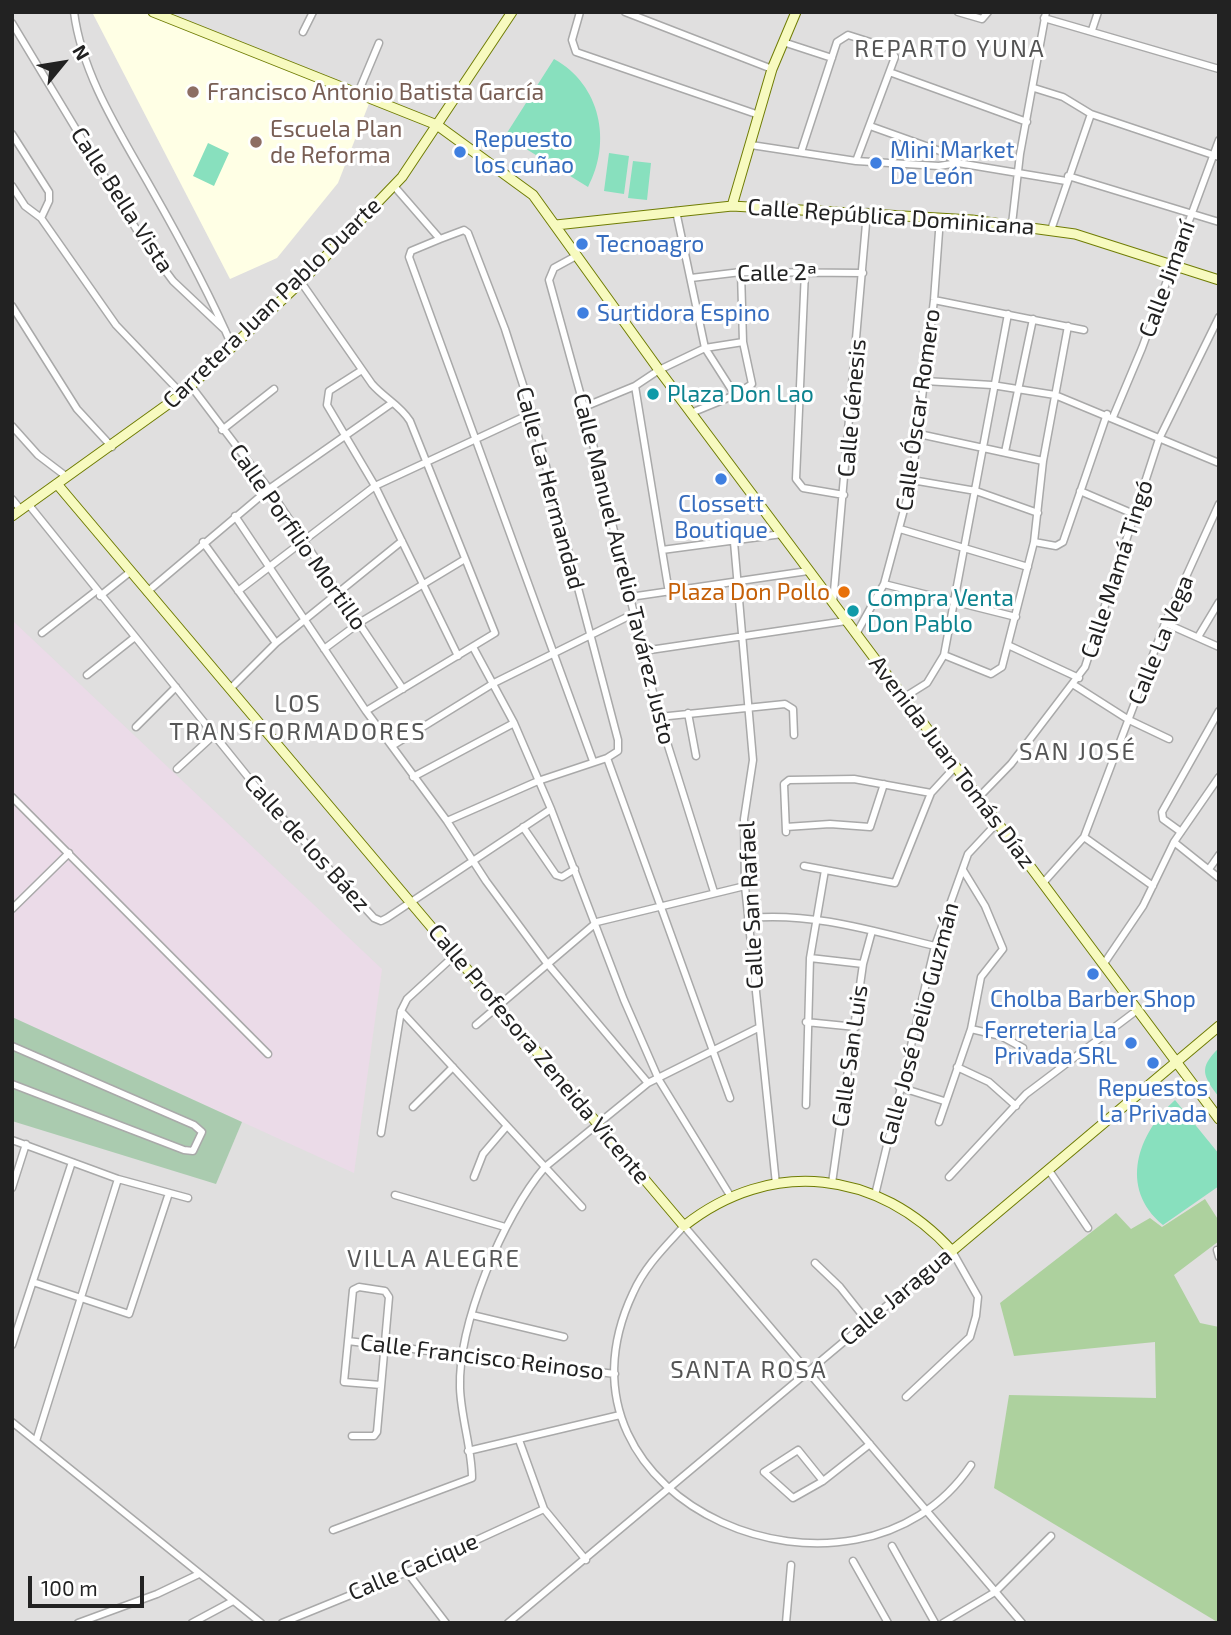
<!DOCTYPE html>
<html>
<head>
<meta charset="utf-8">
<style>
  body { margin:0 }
  #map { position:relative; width:1231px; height:1635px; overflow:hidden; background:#f2efe9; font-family:"Exo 2",sans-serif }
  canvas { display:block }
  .frame { position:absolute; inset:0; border:14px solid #222; pointer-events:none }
  .north { position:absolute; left:28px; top:28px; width:70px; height:70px; -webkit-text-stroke:5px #fff; paint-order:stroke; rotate:60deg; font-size:19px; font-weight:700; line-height:28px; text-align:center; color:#222 }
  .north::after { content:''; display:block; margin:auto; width:24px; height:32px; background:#222; clip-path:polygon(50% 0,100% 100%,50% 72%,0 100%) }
  .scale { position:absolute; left:28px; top:1576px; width:116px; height:32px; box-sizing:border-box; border:4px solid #222; border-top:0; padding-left:9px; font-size:21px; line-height:24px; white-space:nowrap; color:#222; -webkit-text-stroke:5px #fff; paint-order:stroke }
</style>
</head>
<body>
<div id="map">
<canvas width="1231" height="1635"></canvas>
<div class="frame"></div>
<div class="north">N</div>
<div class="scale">100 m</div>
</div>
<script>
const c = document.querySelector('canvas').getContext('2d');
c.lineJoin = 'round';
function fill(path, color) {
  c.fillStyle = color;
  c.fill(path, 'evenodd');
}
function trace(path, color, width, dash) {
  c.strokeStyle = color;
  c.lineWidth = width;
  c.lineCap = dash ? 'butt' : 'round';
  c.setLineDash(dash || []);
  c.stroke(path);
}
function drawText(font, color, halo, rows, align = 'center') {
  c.font = font + ' "Exo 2",sans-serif';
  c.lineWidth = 6;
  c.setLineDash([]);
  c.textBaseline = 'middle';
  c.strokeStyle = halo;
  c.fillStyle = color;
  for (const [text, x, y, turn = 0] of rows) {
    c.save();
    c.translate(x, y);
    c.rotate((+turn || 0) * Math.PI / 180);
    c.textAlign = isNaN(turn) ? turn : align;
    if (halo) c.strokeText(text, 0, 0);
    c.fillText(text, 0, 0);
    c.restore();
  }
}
const residential = new Path2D(`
  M12,12h1207v1611h-1207z`);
const industrial = new Path2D(`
  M12,620l370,349 -28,204 -342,-156z`);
const education = new Path2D(`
  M92,12h51l227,89 -32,82 -61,75 -47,21z`);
const forest = new Path2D(`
  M1205,1199l14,22v20l-45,34 26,48 19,4v296l-225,-135 15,-93 147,3 -1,-56 -141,14 -14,-53 116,-90 15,16 19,-11 12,9z`);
const cemetery = new Path2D(`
  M12,1017l230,105 -26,62 -204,-63z`);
const pitch = new Path2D(`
  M554,59c47,26 58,83 34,128l-83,-51z
  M208,143l21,10 -15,33 -21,-10z
  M609,153l20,3 -5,38 -20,-3z
  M633,161l18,2 -4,37 -19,-2z
  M1219,1048v49c-16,-21 -21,-29 0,-49z
  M1175,1100l44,54v32l-56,39c-45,-37 -25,-92 12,-125z`);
const street = new Path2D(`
  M74,12c8,63 46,121 77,176 29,51 58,104 81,158
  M580,12l-8,28 4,12 183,63
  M625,12l147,57
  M958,12l24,7 6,-7
  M1044,18l175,51
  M12,23l132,219 29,39 52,49
  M1092,30l6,-18
  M303,32l10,-20
  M783,42l49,16
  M892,73l135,49
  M1034,88l29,9 28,17 128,43
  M358,93l21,-50
  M870,126l70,25 18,12
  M12,134l37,58v9l-8,17
  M751,145l105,16 83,5 19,-3 108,18
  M801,152l36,-110 11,-7 41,13 6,9 -39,104
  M1068,176l151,46
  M12,186l13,20 16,12 75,107 66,69
  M394,186l46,53 24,-9 4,3 37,96 27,84 86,327v11l-11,7 -69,23 -91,40
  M676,211l29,137 30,47
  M1012,224l8,-70 26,-142
  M1051,230l40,-116
  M440,239l-29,12 -2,6 184,504
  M576,256l-22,12 -5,12 35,127 75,310 55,175
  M805,271l-9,208 7,9 41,7
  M691,278l50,-6 122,1
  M301,282l71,102c12,14 28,21 38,37l85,212 -129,78
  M934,300l150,30
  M12,306l65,103 35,38
  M362,370l-33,21 -2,14 48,81 83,170
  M925,381l67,4 63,10 164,68
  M191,386l78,103 134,200
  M635,386l34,207
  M584,407l51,-21 24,-16 46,-22 38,-6
  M691,413l44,-18 17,-11 -9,-42 -2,-70
  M1113,417l29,-69 77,-208
  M12,426l26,29 29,22
  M222,430l52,-41
  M919,434l124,27
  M1005,452l28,-133
  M912,480l64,11 62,22
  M1080,491l56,24
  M12,499l9,11
  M29,505l240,298 105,115 7,3 6,-3 164,-109
  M235,516l131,195 81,110 39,60 60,81 102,121
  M900,529l128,38
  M203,542l73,101
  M734,542l19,218 -9,59 1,67 31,298
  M1034,542l22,4 7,-4 44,-128
  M662,550l120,-16
  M884,584l132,33
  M238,591l137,-105 157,-73
  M147,592l122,-103 123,-86
  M100,596l30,-24
  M630,597l178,-26
  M833,603l34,-391
  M1165,623l54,24
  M42,633l54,-42
  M856,634l28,-50 28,-104 22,-180 6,-82
  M1198,637l21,-35
  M1010,646l69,32
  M473,647l41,76 37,86 73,191 35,80 72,117
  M324,649l35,-26 106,-64
  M643,651l203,-30
  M944,655l47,19 11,-7 32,-125 9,-81 25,-135
  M87,675l48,-38
  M1074,685l55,35 40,19
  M230,689l46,-46 126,-102
  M903,698l24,-15 17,-28 64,-341
  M688,713l8,43
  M659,717l126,-13 8,5 1,26
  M136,727l40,-40
  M392,746l102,-63 139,-69
  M607,758l123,340
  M177,769l37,-34
  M413,777l101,-54
  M12,797l256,257
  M978,798l33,-34 74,-97 74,-228 60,-122
  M523,827l33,48 6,2 13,-8
  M786,827l44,-3 40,3 14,-43
  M786,832l-2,-48 5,-4 65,-1 77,14
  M1181,832l-18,-13 -1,-7 57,-101
  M1084,837l69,49
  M1174,842l45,36
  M804,866l91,17 36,-90 24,-26
  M1209,869l10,-14
  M1043,883l41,-46 81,-214 54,-119
  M12,909l57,-56
  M748,918c65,-6 125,13 187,28
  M810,958l53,6
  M1103,965l40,-59 31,-64 45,-65
  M401,1011l181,196
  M806,1022l50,5
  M476,1025l121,-103 148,-36
  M971,1029l30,7 22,12
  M12,1046l182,79 8,7 -9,19 -9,-1 -172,-66
  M957,1067l32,15 27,24
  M899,1087l45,14
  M806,1105l4,-147 15,-88
  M413,1107l40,-40
  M939,1122l32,-93 10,-52 22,-28 -18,-43 -22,-36
  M381,1133l20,-122 6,-12 48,-44
  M12,1140l106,39 70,19
  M1048,1169l40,59
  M474,1177l9,-23 23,-27
  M949,1177l77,-83 110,-83
  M832,1183l31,-219 9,-33
  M12,1188l14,-44
  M395,1195l110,32
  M875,1195l60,-249 33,-92 29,-31
  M1217,1250l2,7
  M815,1263l25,24 27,34
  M33,1282l96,32 40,-121
  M472,1315l92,22
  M348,1341l267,33
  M12,1345l60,-183
  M12,1422l249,201
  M352,1436h22l3,-4 12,-135 -4,-6 -26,-4 -6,3 -9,92 37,3
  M519,1440l25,69 42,51
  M36,1441l82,-262
  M468,1451l152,-36
  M971,1465c-114,170 -438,40 -338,-172 12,-27 32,-46 51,-67l338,397
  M823,1481l-25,-31 -34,22 29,26 30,-17 47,-37
  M333,1530l139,-52c0,-29 -11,-60 -12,-90 -2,-64 43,-172 85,-221l103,-84 110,-55
  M892,1546l43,77
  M853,1561l35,62
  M407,1572l39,51
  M78,1623l79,-29 42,-20
  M192,1623l41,-22
  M282,1623l125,-51 137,-63
  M508,1623l444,-372 26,46 -2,19 -6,21 -64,60
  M786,1623l5,-58
  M943,1623l52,-31 56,-56`);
const secondary = new Path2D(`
  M153,12l284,113 96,70 126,175 560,749
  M732,206l40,-137 24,-57
  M556,225l176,-19 240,14 103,14 144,46
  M57,484l627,742c87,-69 195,-56 268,25l267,-225
  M12,516l170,-122 119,-112 101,-105 110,-165`);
const markers = [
  [193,92,7,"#8d6e63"],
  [256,142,7,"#8d6e63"],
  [460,152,7,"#3f7fe0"],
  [876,163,7,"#3f7fe0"],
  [582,244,7,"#3f7fe0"],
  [583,313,7,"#3f7fe0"],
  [653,394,7,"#0f9aa8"],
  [721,479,7,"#3f7fe0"],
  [844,592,7,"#e8710a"],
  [853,611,7,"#0f9aa8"],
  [1093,974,7,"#3f7fe0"],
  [1131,1043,7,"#3f7fe0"],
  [1153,1063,7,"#3f7fe0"]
];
const educationNames = [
  ["Francisco Antonio Batista García",207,92],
  ["Escuela Plan",270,129],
  ["de Reforma",270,155]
];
const shopNames = [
  ["Repuesto",474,139],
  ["los cuñao",474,165],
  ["Mini Market",890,150],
  ["De León",890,176],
  ["Tecnoagro",596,244],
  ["Surtidora Espino",597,313],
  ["Clossett",721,504,"center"],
  ["Boutique",721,530,"center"],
  ["Cholba Barber Shop",1093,999,"center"],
  ["Ferreteria La",1117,1030,"right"],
  ["Privada SRL",1117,1056,"right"],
  ["Repuestos",1153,1088,"center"],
  ["La Privada",1153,1114,"center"]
];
const streetNames = [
  ["Calle Bella Vista",122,200,57],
  ["Calle República Dominicana",891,217,4],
  ["Calle 2ª",777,273,-1],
  ["Calle Jimaní",1167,279,-70],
  ["Carretera Juan Pablo Duarte",272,303,-44],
  ["Calle Génesis",852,408,-85],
  ["Calle Óscar Romero",918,410,-82],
  ["Calle La Hermandad",550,488,75],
  ["Calle Porfilio Mortillo",298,537,55],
  ["Calle Manuel Aurelio Tavárez Justo",624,569,76],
  ["Calle Mamá Tingó",1117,569,-72],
  ["Calle La Vega",1161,640,-68],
  ["Avenida Juan Tomás Díaz",952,762,53],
  ["Calle de los Báez",307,843,48],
  ["Calle San Rafael",751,905,-93],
  ["Calle José Delio Guzmán",919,1024,-75],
  ["Calle Profesora Zeneida Vicente",539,1054,50],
  ["Calle San Luis",850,1056,-82],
  ["Calle Jaragua",896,1297,-40],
  ["Calle Francisco Reinoso",482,1357,7],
  ["Calle Cacique",413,1567,-23]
];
const cultureNames = [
  ["Plaza Don Lao",667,394],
  ["Compra Venta",867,598],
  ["Don Pablo",867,624]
];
const foodNames = [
  ["Plaza Don Pollo",830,592]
];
const neighbourhoodNames = [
  ["REPARTO YUNA",950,49],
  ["LOS",298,704],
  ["TRANSFORMADORES",298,732],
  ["SAN JOSÉ",1078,752],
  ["VILLA ALEGRE",434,1259],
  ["SANTA ROSA",749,1370]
];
fill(residential, '#e0dfdf');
fill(industrial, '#ebdbe8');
fill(education, '#ffffe5');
fill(forest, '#add19e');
fill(cemetery, '#aacbaf');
fill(pitch, '#88e0be');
trace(street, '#a9a9a9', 9);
trace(secondary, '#707d05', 11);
trace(street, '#fff', 6);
trace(secondary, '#f7fabf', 9);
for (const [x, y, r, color] of markers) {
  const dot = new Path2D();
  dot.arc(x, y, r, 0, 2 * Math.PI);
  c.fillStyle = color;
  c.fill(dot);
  trace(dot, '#fff', 2.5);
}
drawText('23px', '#785e54', '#fff', educationNames, 'left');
drawText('23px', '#366cbe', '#fff', shopNames, 'left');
drawText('23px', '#222', '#fff', streetNames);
drawText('23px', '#0d838f', '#fff', cultureNames, 'left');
drawText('23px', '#c56008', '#fff', foodNames, 'right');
c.letterSpacing = '2px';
drawText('24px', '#555', '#fff', neighbourhoodNames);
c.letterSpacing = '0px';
</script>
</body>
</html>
